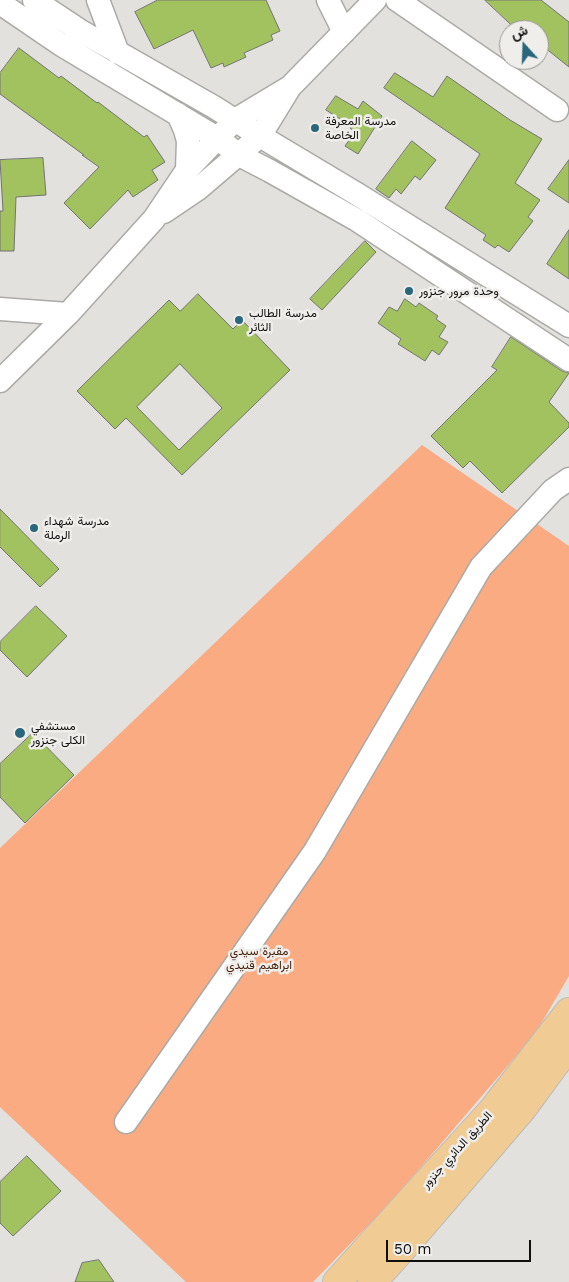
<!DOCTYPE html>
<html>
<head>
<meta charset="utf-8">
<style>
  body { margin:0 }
  #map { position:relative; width:569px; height:1282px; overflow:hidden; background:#e2e1de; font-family:"Work Sans",Vazirmatn,sans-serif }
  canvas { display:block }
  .north { position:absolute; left:499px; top:20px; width:50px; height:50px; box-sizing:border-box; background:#efeeeb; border:1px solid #969593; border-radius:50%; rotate:340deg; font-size:14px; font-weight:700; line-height:20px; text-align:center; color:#100f0e }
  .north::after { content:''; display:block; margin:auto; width:18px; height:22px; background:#29677d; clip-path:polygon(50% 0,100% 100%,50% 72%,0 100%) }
  .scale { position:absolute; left:386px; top:1240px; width:145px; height:22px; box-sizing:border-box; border:2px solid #100f0e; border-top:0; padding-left:6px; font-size:15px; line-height:18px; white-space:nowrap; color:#100f0e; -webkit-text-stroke:4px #efeeeb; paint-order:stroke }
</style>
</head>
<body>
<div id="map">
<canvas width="569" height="1282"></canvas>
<div class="north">ش</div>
<div class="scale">50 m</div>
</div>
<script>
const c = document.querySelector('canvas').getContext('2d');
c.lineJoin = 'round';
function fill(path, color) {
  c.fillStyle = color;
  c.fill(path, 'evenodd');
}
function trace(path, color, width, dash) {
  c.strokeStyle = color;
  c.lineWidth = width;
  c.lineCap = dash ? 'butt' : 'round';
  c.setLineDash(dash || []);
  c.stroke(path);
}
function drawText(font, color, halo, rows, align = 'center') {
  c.font = font + ' "Work Sans",Vazirmatn,sans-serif';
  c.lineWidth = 5;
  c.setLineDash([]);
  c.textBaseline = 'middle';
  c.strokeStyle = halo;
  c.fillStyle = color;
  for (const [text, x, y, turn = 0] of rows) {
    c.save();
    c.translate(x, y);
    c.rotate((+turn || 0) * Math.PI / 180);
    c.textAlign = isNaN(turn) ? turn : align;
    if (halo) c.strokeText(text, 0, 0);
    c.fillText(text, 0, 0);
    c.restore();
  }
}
const green = new Path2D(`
  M422,445l147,101v430l-34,58 -145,169 -77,79h-127l-186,-175v-259z`);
const building = new Path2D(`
  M158,0h108l14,31 -9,4 2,5 -29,13 2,4 -22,10 -1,-4 -12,5 -18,-38 -39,19 -19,-37z
  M485,0h56l28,22v45l-30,-24v-13h-22z
  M19,48l40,30 2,-2 36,27 1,-1 46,35 3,-2 18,27 -13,8 6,10 -25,17 -5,-7 -38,39 -26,-26 35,-36 -17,-12h2l-84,-61v-21z
  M395,73l38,24 14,-21 63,44 32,19 -27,44 25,17 -12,17 5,4 -24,31 -11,-7 -3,3 -12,-8 3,-5 -41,-27 35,-54 -96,-66z
  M336,96l22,13 5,-8 19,15 -24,38 -13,-8 10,-14 -5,-4 1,-2 -25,-16z
  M412,141l24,19 -16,20 -5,-4 -14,18 -5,-5 -7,9 -13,-9z
  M43,158l3,37 -30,2 -2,54h-14v-40h3l-3,-51z
  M569,160v43l-21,-14z
  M569,230v49l-22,-15z
  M365,241l11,11 -54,58 -12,-11z
  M198,294l35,35 9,-9 48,50 -108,105 -56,-57 -11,11 -38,-38 92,-91 11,11zM180,364l42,44 -43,42 -42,-43z
  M405,299l11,8 3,-4 19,13 -2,3 10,7 -7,11 9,5 -9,13 -7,-5 -7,11 -27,-17 3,-5 -23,-16 11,-16 8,4z
  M511,337l51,34 7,2 -20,29 20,21v4l-67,66 -32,-32 -7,7 -32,-32 66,-66 -5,-3z
  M0,509l59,60 -19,18 -40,-40z
  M36,606l31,30 -40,41 -27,-27v-8z
  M33,733l41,42 -49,48 -25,-26v-33z
  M27,1156l34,35 -48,45 -13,-13v-41z
  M99,1260l15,22h-39l7,-19z`);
const minor = new Path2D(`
  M34,0l45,30 135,77 46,29 97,58 212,132
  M98,0l20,53
  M328,0l16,32
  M397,0l160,110
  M0,3l60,41 157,94 22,17 31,16 87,49 212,140
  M178,114l7,16 3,11 -1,29
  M164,212l34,-23 62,-53 30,-49 85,-87
  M0,309l68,5
  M0,381l68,-67 86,-95 33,-49 48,-50 55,-33
  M126,1122l189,-271 166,-284 72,-77 16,-11`);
const major = new Path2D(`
  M337,1282l155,-171 77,-99
  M372,1282l30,-33 120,-140 47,-64`);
const markers = [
  [315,128,5,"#29677d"],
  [409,291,5,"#29677d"],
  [239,320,5,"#29677d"],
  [34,528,5,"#29677d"],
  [20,733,6,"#29677d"]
];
const poiNames = [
  ["مدرسة المعرفة",325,121],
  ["الخاصة",325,135],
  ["وحدة مرور جنزور",419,291],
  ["مدرسة الطالب",249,313],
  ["الثائر",249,327],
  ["مدرسة شهداء",44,521],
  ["الرملة",44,535],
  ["مستشفي",31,726],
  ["الكلى جنزور",31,740]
];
const parkNames = [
  ["مقبرة سيدي",259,951],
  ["ابراهيم قنيدي",259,965]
];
const streetNames = [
  ["الطريق الدائري جنزور",457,1150,-48]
];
fill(green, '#faab82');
fill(building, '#a2c15f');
trace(building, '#737472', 1);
trace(minor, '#abaaa7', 25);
trace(major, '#bcbcbc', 30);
trace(minor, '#fff', 22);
trace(major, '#f1cb94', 28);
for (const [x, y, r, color] of markers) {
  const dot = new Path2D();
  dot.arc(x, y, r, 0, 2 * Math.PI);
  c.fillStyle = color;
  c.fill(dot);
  trace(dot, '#efeeeb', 2);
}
drawText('12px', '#100f0e', '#efeeeb', poiNames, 'left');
drawText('12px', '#431f09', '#efeeeb', parkNames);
drawText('12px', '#100f0e', '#efeeeb', streetNames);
</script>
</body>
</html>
